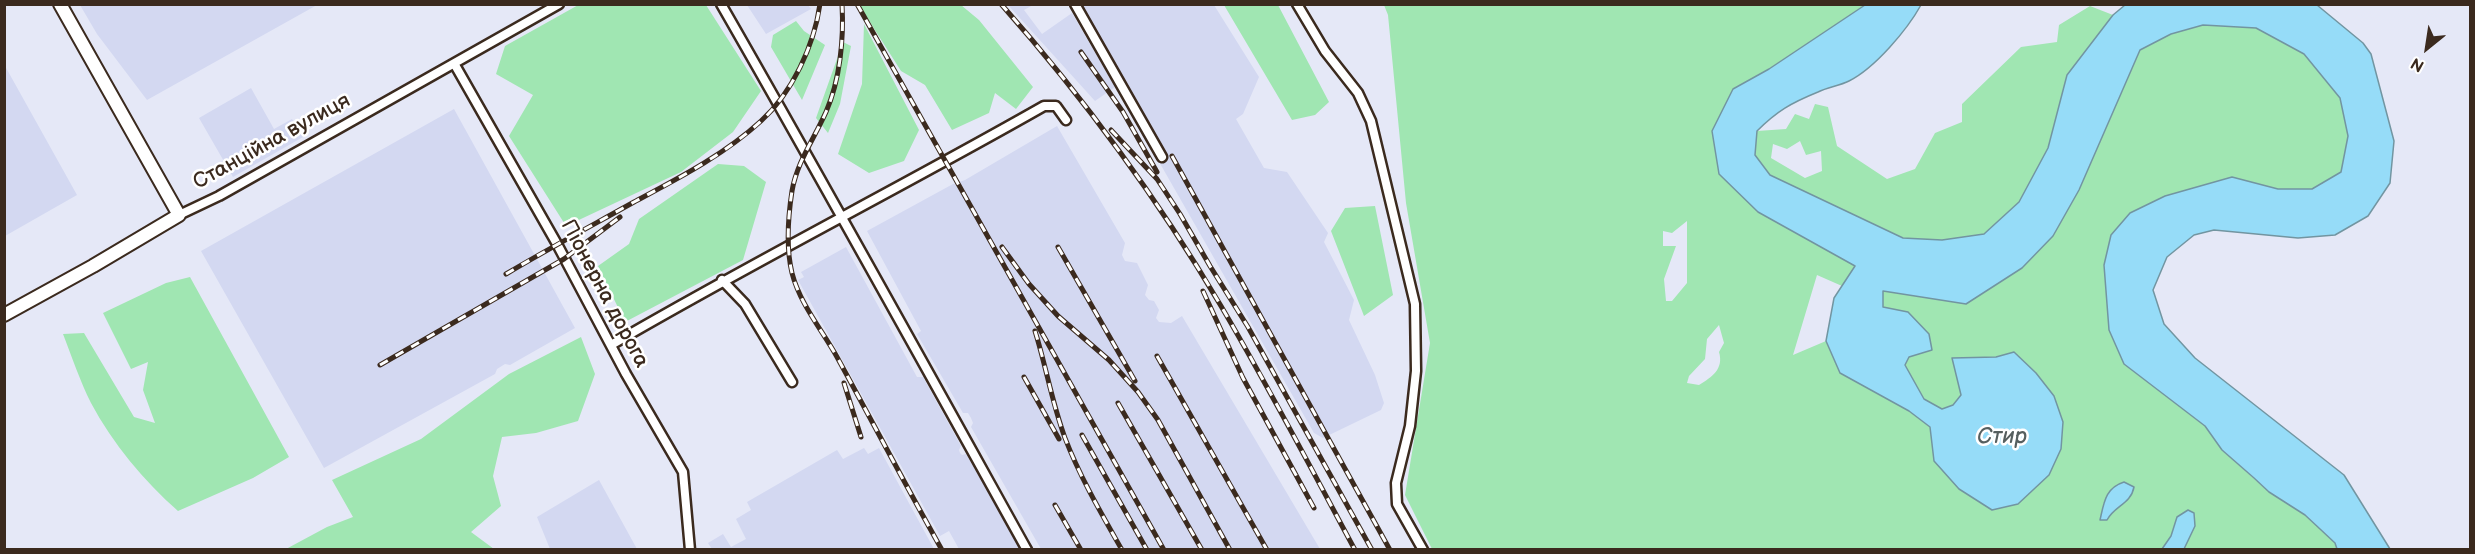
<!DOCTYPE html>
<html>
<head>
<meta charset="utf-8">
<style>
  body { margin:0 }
  #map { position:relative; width:2475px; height:554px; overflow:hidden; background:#e5e8f7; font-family:"Balsamiq Sans",sans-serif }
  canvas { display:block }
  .frame { position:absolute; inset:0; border:6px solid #3b2a1e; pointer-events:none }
  .north { position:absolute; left:2397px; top:18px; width:60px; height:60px; -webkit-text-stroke:4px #fff; paint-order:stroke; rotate:210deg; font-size:16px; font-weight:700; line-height:24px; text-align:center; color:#3b2a1e }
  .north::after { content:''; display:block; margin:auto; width:21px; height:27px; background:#3b2a1e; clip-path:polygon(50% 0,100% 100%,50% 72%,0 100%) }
</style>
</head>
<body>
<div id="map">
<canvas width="2475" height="554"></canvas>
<div class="frame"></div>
<div class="north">N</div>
</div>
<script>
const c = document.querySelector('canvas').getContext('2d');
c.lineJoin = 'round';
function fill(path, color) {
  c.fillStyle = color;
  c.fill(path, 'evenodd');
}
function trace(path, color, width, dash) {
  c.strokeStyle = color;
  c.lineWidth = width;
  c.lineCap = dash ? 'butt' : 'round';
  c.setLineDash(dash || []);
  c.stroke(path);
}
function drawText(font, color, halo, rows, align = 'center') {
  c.font = font + ' "Balsamiq Sans",sans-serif';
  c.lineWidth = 5;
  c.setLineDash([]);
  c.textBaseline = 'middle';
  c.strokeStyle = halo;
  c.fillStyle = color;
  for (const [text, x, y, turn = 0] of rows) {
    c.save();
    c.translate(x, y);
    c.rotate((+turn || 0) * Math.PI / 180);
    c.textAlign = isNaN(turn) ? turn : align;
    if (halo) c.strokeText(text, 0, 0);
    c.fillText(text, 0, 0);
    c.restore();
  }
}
const built = new Path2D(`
  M80,5h237l-170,95 -50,-66z
  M747,5h61l3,4 -45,25z
  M1008,5h25l-9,5 18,24 30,-21 43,74 -20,14z
  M1081,5h133l45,72 -16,37 -7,5 28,49 23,4 41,61 -4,9 30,58 -5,20 26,55 9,28 -3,7 -58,28 -9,-5 -156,-273 7,-5z
  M5,66l72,129 -72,41h-1z
  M251,88l23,41 18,-10 11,18 -70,40 -34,-59z
  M454,109l121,219 -65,37 -5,-1 -8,5 -2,5 -171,94 -123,-217z
  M1057,126l68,117 -3,12 3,6 12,2 11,22 -3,10 4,5 5,1 5,9 -3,8 3,4 12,1 11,-7 138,233h-279l-70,-122 2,-4 -2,-5 -3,-5h-5l-46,-79 4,-3 -54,-100 86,-47 12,-4z
  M846,247l71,130h6l38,69 -2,4 1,3 2,2 4,-1 55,95h-62l-10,-18 -9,5 -142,-256 6,-3 -3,-5z
  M864,448l4,6 11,-6 55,101h-222l-4,-6 15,-9 8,13 15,-8 -10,-20 15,-9 -4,-8 90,-52 6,9z
  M599,480l38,69h-87l-13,-32z`);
const green = new Path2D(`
  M580,4l126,1 55,86 -28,41 -52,40 -115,54 -57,-90 24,-41 -37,-21 9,-28z
  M859,5h102l18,15 54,67 -17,22 -21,-16 -6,20 -37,17 -27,-45 -24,-14z
  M1224,5h54l51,97 -14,13 -23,5z
  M1384,5h481l-96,64 -36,20 25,123 98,54 -14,20 -25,-11 -24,80 33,-14 15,32 68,38 21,16 4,34 120,-65 -18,-23 -22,-21 -18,5 -43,1 8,37 -8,10 -11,4 -18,-10 -19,-34 4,-8 -1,-45 -25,-5v-16l83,13 56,-36 31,-32 26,-46 61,-140 31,-16 32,-9 53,3 48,26 36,44 8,38 -7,36 -29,17h-34l-46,-12 -121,58 -7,31 2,22 18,76 81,62 17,24 47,42 36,23 30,28 2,6h-153l11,-24 -18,-8 -6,19 -9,13h-730l-27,-54 25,-152 -24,-140 -18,-188zM1687,221v62l-15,18h-6l-2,-22 12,-33h-13v-15l9,2zM1719,325l5,18 -5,9c5,17 -7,25 -20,33l-12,-2 2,-7 16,-17 2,-20z
  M2090,6l23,9 -46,60 -19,73 -29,54 -35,32 -42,6 -39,-2 -133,-63 -15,-20 2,-24 29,-2 9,-15 14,5 6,-15 13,3 9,39 50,33 28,-10 20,-36 27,-11v-18l59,-57 36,-5 2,-17zM1800,141l6,14 15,-4 1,20 -17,7 -34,-20 2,-14 14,5z
  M796,21l8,10 21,14 -23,55 -31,-53 2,-12z
  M864,24l55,106 -15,31 -35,12 -31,-19 24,-70z
  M843,42l8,4 -11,58 -12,29 -12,-15z
  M718,164l26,2 22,16 -23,78 -118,62 -27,-56 31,-22 10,-25z
  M1375,206l18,89 -29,21 -33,-85 14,-23z
  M190,277l99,180 -36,21 -75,33c-35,-31 -65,-67 -87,-108 -11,-22 -19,-46 -28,-69l21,-1 50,84 21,6 -12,-33 5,-28 -17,7 -28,-56 63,-30z
  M581,337l14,37 -17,47 -42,12 -34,4 -9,39 8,30 -30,26 23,17h-208l41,-22 26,-10 -21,-37 89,-41 88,-65z`);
const water = new Path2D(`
  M1865,5h56c-14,25 -46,63 -72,76 -10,5 -21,6 -31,11 -27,11 -41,19 -61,39l-2,24 15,20 133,63 39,2 42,-6 35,-32 29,-54 19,-73 46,-60 12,-10h192l46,38 8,11 23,87 -4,42 -22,33 -33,19 -37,3 -84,-8 -20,5 -27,22 -14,33 11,34 31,34 149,117 46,74h-53l-2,-6 -30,-28 -36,-23 -15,-14 -32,-28 -17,-24 -81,-62 -15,-34 -5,-65 7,-30 19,-22 35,-17 67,-19 46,12h34l29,-17 7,-36 -8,-38 -36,-44 -48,-26 -53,-3 -32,9 -31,16 -61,140 -26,46 -31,32 -56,36 -83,-13v16l25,5 21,22 3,16 -23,7 -4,8 19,34 18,10 11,-4 8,-10 -9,-37 44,-1 18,-5 22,21 18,23 9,26 -2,27 -12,26 -31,29 -26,6 -33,-21 -25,-28 -4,-34 -21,-16 -69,-38 -14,-32 8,-43 21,-32 -97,-54 -39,-38 -7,-43 21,-42 36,-20z
  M2124,482l10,5c-3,17 -20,19 -27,33h-7c4,-17 5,-32 24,-38z
  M2188,510l6,3 1,13 -11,23h-22l9,-13 6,-19z`);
const street = new Path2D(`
  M721,4c104,181 205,364 306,546
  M1075,4l87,153
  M1297,4l28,47 33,42 13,28 44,183 1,67 -6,55 -14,57 1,21 26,46
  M455,65l102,179 69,130 57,98 7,78
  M179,215l40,-19 340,-192
  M722,280l23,24 47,78
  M611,345c142,-83 289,-157 433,-239h12l10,14`);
const secondary = new Path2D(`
  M4,315l89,-49 86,-51 -119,-211`);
const rail = new Path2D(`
  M842,4c2,35 -2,76 -16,108 -12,27 -29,50 -34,79 -4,26 -6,57 0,82 8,31 30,57 45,84 35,64 69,129 105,193
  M857,4l307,546
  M1001,4c83,94 157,195 220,302 47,80 90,162 134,244
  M1081,52l42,60 34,60
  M1111,130l46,49 23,35 30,52 38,61 124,223
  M1172,156l218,394
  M1002,247l27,37 29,32 51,44 29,32 20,28 72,130
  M1058,247l77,134
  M506,274c42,-25 85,-48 128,-72 43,-23 90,-47 127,-81 31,-28 53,-75 59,-117
  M1203,291l40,87 71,130
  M1035,331c11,35 17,72 30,107 15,39 36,75 57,112
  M1157,356l110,194
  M380,365l184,-106 56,-42
  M1024,377l35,62
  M844,383l17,54
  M1118,403l84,147
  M1082,435l65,115
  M1055,505l26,45`);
const streetNames = [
  ["Станційна вулиця",272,142,-29],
  ["Піонерна дорога",604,294,62]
];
const waterNames = [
  ["Стир",2002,437]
];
fill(built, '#d3d8f1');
fill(green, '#a0e6b2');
fill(water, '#96dcf8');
trace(water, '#7295a1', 1.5);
trace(street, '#3b2a1e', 13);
trace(secondary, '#3b2a1e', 16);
trace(street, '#fff', 8);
trace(secondary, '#fff', 12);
trace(rail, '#3b2a1e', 5);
trace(rail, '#fff', 3, [9]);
drawText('21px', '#3b2a1e', '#fff', streetNames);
drawText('italic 22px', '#565f5f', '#fff', waterNames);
</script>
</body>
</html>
